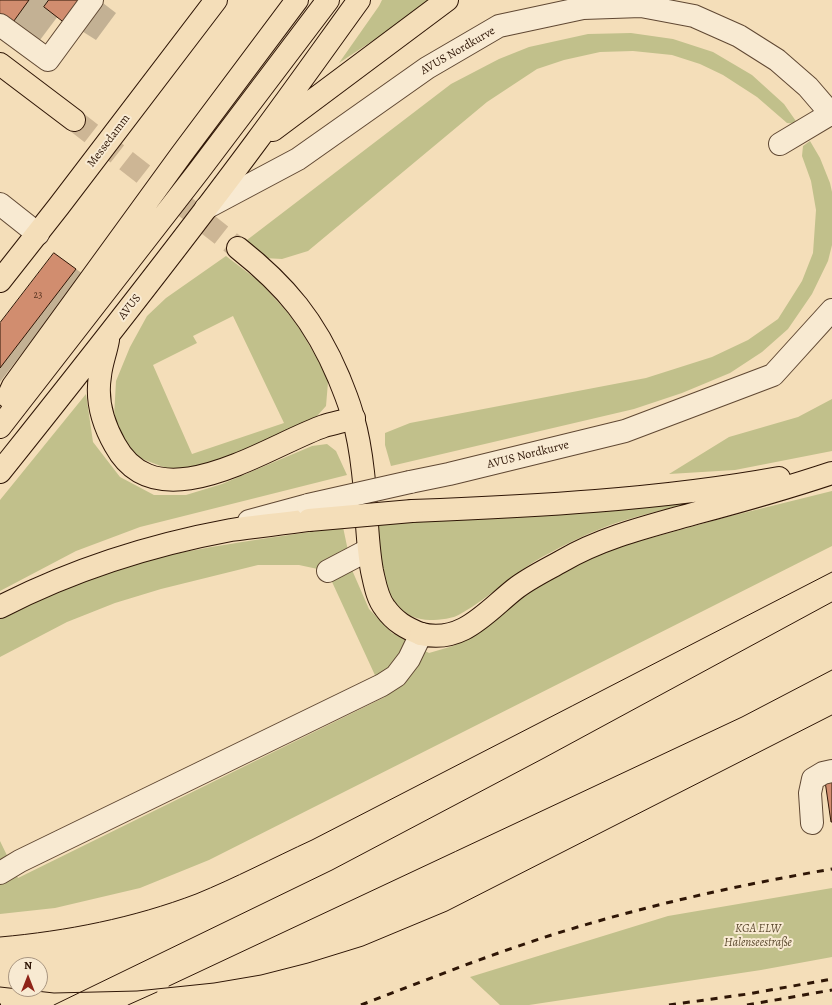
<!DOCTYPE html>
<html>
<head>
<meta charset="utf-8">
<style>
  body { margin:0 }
  #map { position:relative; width:832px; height:1005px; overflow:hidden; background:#f4deb9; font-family:Alegreya,serif }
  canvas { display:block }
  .north { position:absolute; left:8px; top:957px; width:40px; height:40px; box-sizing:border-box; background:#f8ead2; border:1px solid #a89580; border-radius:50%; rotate:0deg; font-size:11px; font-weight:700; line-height:16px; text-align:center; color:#2f1606 }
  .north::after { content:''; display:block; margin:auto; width:14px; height:18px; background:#8f2418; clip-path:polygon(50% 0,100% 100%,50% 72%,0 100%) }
</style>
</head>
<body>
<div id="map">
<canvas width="832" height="1005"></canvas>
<div class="north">N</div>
</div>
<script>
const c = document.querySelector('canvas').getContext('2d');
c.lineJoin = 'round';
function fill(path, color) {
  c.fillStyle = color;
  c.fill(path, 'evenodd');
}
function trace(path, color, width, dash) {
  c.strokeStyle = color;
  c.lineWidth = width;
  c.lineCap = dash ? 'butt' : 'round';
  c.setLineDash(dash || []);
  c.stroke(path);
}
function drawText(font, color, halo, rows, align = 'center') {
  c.font = font + ' Alegreya,serif';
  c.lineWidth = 4;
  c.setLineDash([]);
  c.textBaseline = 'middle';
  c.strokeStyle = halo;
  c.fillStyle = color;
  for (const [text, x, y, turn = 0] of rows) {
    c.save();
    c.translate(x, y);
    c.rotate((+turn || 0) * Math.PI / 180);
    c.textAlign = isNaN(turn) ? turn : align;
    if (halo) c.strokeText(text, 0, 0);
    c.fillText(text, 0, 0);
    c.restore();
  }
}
const green = new Path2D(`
  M382,0h52l-95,63 40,-57z
  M631,33l42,6 40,13 39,23 32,29 14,20 -11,-1 -30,-26 -34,-22 -23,-11 -28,-9 -39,-4 -33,1 -36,8 -27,9 -50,33 -179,149 -26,8 -18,-1 -17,-18 204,-156 48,-25 30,-12 59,-13z
  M810,141l10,17 10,25 2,9v53l-4,16 -16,33 -24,35 -26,23 -32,21 -48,20 -48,16 -243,57 -6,-21v-12l25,-10 236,-45 66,-21 36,-17 30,-21 24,-38 11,-28 3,-43 -5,-29 -9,-25 1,-10z
  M226,256l34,26 28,31 13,18 18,31 9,20 -2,24 -17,19 -106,43h-37l-29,-11 -16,-19 -7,-21 2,-36 14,-34 17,-31 19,-18zM233,316l51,107 -92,31 -39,-89 44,-22 -4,-7z
  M86,394l7,48 27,35 34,18h32l36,-11 90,-38 15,-2 9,7 11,24 -207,52 -64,24 -76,40v-91z
  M832,399v52l-97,19 -66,4 60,-37 69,-20z
  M832,491v55l-623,314 -69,28 -85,20 -55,6v-73l18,37 367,-181 -58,-126 -28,-6h-41l-97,24 -46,14 -48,19 -67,35v-39c36,-19 72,-37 111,-49 75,-21 154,-30 232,-42l9,43 17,39 23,24 37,20 24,-7 21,-12 28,-23 58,-38 51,-24 112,-31z
  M698,500c-26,8 -53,14 -79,22 -27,9 -53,22 -77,35 -28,16 -52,40 -80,56 -9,6 -22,7 -32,7 -51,-2 -51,-59 -55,-97z
  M832,888v69l-71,13 -232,35h-29l-30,-28 198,-61z`);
const shadow = new Path2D(`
  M0,0h99l17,13 -20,27 -38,-24 -18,24 -29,-16z
  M55,254l28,20 -83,108v-58z`);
const building = new Path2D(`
  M0,0h29l-18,25 -11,-8z
  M49,0h35l-18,24 -22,-17z
  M54,253l22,16 -76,99v-45z
  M832,780v42h-1l-6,-41z`);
const majorTunnel = new Path2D(`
  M74,120l164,128`);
const minor = new Path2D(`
  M0,25l48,35 44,-60
  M780,144l52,-31
  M0,204l38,30
  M206,208l92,-49 129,-91 72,-42 84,-18 58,-2 53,10 45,20 38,24 31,27 24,28
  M410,482l39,-8 176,-43 148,-56 59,-65
  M249,521l59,-16
  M328,571l40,-21
  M812,823l-2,-30 3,-14 10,-6 9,-2
  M0,873l20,-12 362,-176 14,-9 13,-17 12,-25`);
const major = new Path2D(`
  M0,64l74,56
  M238,248c48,38 77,73 101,130 5,13 11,26 14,40 5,17 8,36 10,54 4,33 3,66 9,99 3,13 5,27 13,37 10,14 21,20 36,26
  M0,281l59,-75 157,-206`);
const highway = new Path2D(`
  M273,130l174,-130
  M108,340c-2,12 -7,24 -8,36 -4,24 3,48 15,69 43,79 152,1 209,-19 10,-3 20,-5 30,-8
  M8,397l5,-11 168,-231 116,-155
  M0,427l198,-255 130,-172
  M0,472c87,-109 173,-218 256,-330 35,-47 69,-95 103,-142
  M412,511c122,-5 246,-11 367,-33
  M0,607c72,-37 150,-62 231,-77 26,-4 52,-6 78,-10
  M421,634c41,10 65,-22 94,-45 14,-11 31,-19 47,-28 41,-24 88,-35 134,-48 45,-12 91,-25 136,-40`);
const tram = new Path2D(`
  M0,937c67,-6 133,-19 196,-43 39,-16 77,-36 116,-54l520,-268
  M169,986l573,-269 90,-47
  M0,987l54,6 42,-1 41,-1 77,-8 47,-8 47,-12 55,-17 84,-35 385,-196
  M54,1005l278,-135 212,-112 288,-156
  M128,1005l29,-13`);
const rail = new Path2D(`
  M0,1005h1
  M361,1005c65,-25 130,-51 197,-72 90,-28 181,-48 274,-64
  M669,1005l79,-11 84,-15
  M747,1005l85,-15`);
const minorBridge = new Path2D(`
  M308,505l102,-23`);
const highwayBridge = new Path2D(`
  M309,520l103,-9`);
const numberNames = [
  ["23",38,296]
];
const streetNames = [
  ["AVUS Nordkurve",458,51,-30],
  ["Messedamm",109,141,-53],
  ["AVUS",130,307,-52],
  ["AVUS Nordkurve",528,455,-14]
];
const parkNames = [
  ["KGA ELW",758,929],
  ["Halenseestraße",758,943]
];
fill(green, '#c1c08b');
fill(shadow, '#0003');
fill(building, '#d18d6f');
trace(building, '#2f1606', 1);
trace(majorTunnel, '#cdb695', 22, [22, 11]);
trace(minor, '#604833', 24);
trace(major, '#2f1606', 24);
trace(highway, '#2f1606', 24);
trace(minor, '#f8ead2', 22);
trace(major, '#f4deb9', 22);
trace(highway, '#f4deb9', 22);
trace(tram, '#2f1606', 1);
trace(rail, '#2f1606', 3, [7, 7]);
trace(minorBridge, '#604833', 24, []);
trace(highwayBridge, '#2f1606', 24, []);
trace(minorBridge, '#f8ead2', 22);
trace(highwayBridge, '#f4deb9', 22);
drawText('10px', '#583420', null, numberNames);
drawText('12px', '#2f1606', '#f8ead2', streetNames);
drawText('italic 12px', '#5b492e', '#f8ead2', parkNames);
</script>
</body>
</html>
